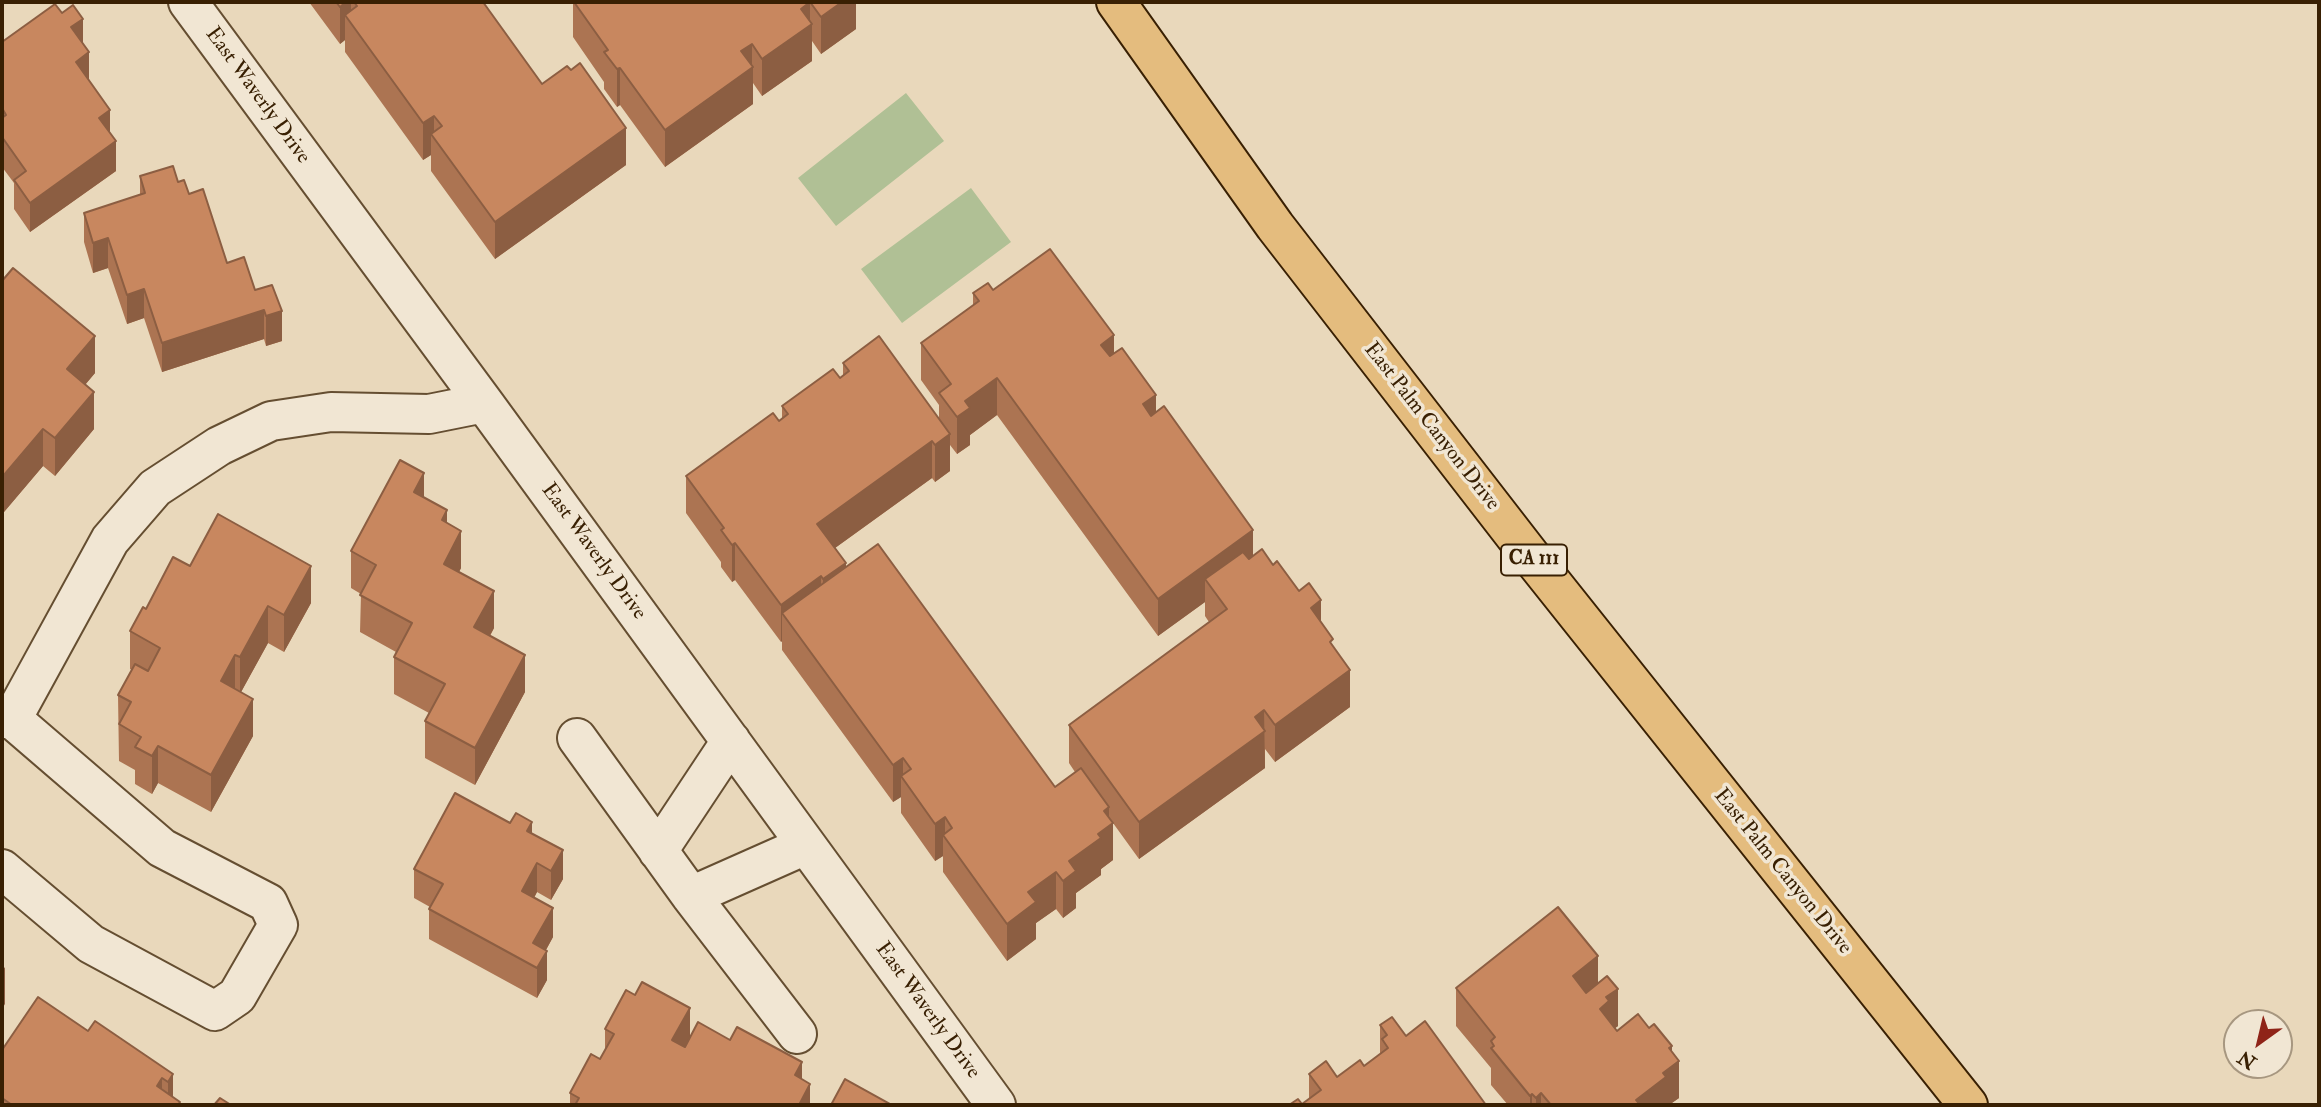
<!DOCTYPE html>
<html>
<head>
<meta charset="utf-8">
<style>
  body { margin:0 }
  #map { position:relative; width:2321px; height:1107px; overflow:hidden; background:#e9d8bb; font-family:"IM FELL Double Pica",serif }
  canvas { display:block }
  .frame { position:absolute; inset:0; border:4px solid #392003; pointer-events:none }
  .north { position:absolute; left:2223px; top:1009px; width:70px; height:70px; box-sizing:border-box; background:#f1e6d3; border:2px solid #a79780; border-radius:50%; rotate:214deg; font-size:19px; font-weight:700; line-height:28px; text-align:center; color:#392003 }
  .north::after { content:''; display:block; margin:auto; width:24px; height:32px; background:#8f2418; clip-path:polygon(50% 0,100% 100%,50% 72%,0 100%) }
</style>
</head>
<body>
<div id="map">
<canvas width="2321" height="1107"></canvas>
<div class="frame"></div>
<div class="north">N</div>
</div>
<script>
const c = document.querySelector('canvas').getContext('2d');
c.lineJoin = 'round';
function fill(path, color) {
  c.fillStyle = color;
  c.fill(path, 'evenodd');
}
function trace(path, color, width, dash) {
  c.strokeStyle = color;
  c.lineWidth = width;
  c.lineCap = dash ? 'butt' : 'round';
  c.setLineDash(dash || []);
  c.stroke(path);
}
function drawText(font, color, halo, rows, align = 'center') {
  c.font = font + ' "IM FELL Double Pica",serif';
  c.lineWidth = 7;
  c.setLineDash([]);
  c.textBaseline = 'middle';
  c.strokeStyle = halo;
  c.fillStyle = color;
  for (const [text, x, y, turn = 0] of rows) {
    c.save();
    c.translate(x, y);
    c.rotate((+turn || 0) * Math.PI / 180);
    c.textAlign = isNaN(turn) ? turn : align;
    if (halo) c.strokeText(text, 0, 0);
    c.fillText(text, 0, 0);
    c.restore();
  }
}
const green = new Path2D(`
  M906,93l38,48 -108,85 -38,-48z
  M971,188l40,54 -109,81 -41,-54z`);
const minor = new Path2D(`
  M188,2l296,401 512,702
  M2,719h10l98,-179 45,-52 64,-42 52,-25 60,-9 98,2 55,-11
  M577,738l114,158 106,138
  M658,851l73,-110
  M2,869l89,75 124,67 22,-15 41,-71 -10,-22 -106,-55 -150,-129
  M691,896l115,-51`);
const major = new Path2D(`
  M1116,2l159,224 254,328 439,551`);
const wall = new Path2D(`
  M309,2h174l59,82 84,81 -131,94 -64,-88v-16l-8,5 -78,-108v-12l-5,4z
  M573,2h283v27l-35,25 -9,-13v20l-50,35 -9,-13v21l-88,63 -45,-62 -3,2 -13,-18v-7l-31,-45z
  M2,42l81,3 6,35 21,54 6,37 -86,61 -16,-23v-26l-12,-16z
  M140,176l38,6 11,12 38,69 28,27 27,51 -16,5 -2,-7 -102,33 -18,-54 -17,6 -19,-56 -15,5 -9,-31v-29l56,-18z
  M2,281l93,92 -10,12 9,44 -39,47 -12,-10 -39,46 -2,-2z
  M993,290l121,63 42,59 97,144 20,9 48,57 12,25 17,60 -75,55 -10,-13v19l-126,91 -26,-36v37l-12,9v6l-25,18v15l-13,10 -7,-9 -20,14v16l-29,22 -64,-89v-16l-8,5 -34,-48v-16l-8,5 -111,-152v-9l-1,1 -46,-62 -3,2 -11,-15v-5l-35,-49v-37l93,-55 3,-3v-12l58,-28 3,-2v-13l96,55v-13l-18,-25v-37l52,-38v-12zM997,415l161,221 47,-34v14l4,6 -140,103v38l6,9 -20,15 -209,-220 -11,-19 97,-70 3,4 15,-11v-26l7,9 13,-9v-10z
  M424,497l23,26 14,45 -2,4 35,56 -4,8 35,56 -50,93 -50,-27v-37l4,-8 -35,-19v-37l2,-5 -36,-20 1,-38 -10,-6v-37z
  M190,566l121,37 -27,49 -16,-9 -27,49 12,44 -42,76 -53,-29 -6,11 -17,-10v-14l-16,-9 -1,-66 14,-25 -2,-1v-38l16,-22z
  M510,823l22,10 31,46 -12,21 -14,-8 -3,6 19,39 -7,13 1,30 -10,18 -108,-59v-30l1,-2 -16,-9v-29z
  M1598,983l20,43 -3,2 2,3 32,-3 23,24 7,46 -10,7h-161l-17,-20v-17l-35,-42v-38z
  M1380,1025l26,11 80,69 -184,-1 7,-5v-25l28,3 27,-11 16,-12z
  M605,1029l85,9 112,41 8,26h-240v-12l30,-34 5,-8z
  M88,1031l85,43v23l7,8h-178v-55z`);
const shadedWall = new Path2D(`
  M346,2h5v21l-6,-8v25l-5,4v-37z
  M810,2v23l2,-1v37l-50,35v-37l39,-50z
  M842,2h14v27l-35,25v-37z
  M83,19v30l-12,-22z
  M752,44v24l1,-1v37l-88,63v-37l76,-79z
  M89,52v30l-13,-20z
  M620,68v37l-3,2v-38z
  M110,110v29l-11,-21z
  M434,116v22l-3,-4v21l-8,5v-37z
  M626,128v37l-131,94v-37z
  M116,141v30l-86,61v-29z
  M108,238v30l-15,5v-30z
  M144,289v29l-17,6v-29z
  M264,310v29l-102,33v-29z
  M282,311v30l-16,5v-30z
  M1114,335v37l-13,-27z
  M95,336v37l-28,33v-37z
  M997,378v37l-27,20v10l-13,9v-37l8,-16z
  M94,392v37l-39,47v-38z
  M1156,395v37l-13,-28z
  M43,429v37l-39,46v-37z
  M950,434v37l-15,11v-37z
  M932,441v37l-115,83v-37z
  M424,473v37l-10,-18z
  M447,510v37l-5,-27z
  M1253,530v37l-48,12v23l-47,34v-37z
  M461,531v37l-17,33v-37z
  M735,543v37l-3,2v-37z
  M846,563v37l-23,17v-38z
  M311,566v37l-27,49v-37z
  M821,576v38l-39,-1v28l-1,1v-37z
  M494,591v37l-20,36v-37z
  M1321,600v37l-10,-29z
  M268,606v37l-28,51v-37z
  M235,655v37l-14,-11z
  M525,655v37l-50,93v-37z
  M1350,670v37l-75,55v-37z
  M253,699v37l-42,76v-37z
  M1264,710l1,58 -126,91v-37l116,-105z
  M158,746v37l-6,11v-38z
  M903,758v22l-2,-4v21l-8,5v-37z
  M1109,807v19l4,-3v37l-12,9v6l-25,18v15l-13,10v-37l6,-20 29,-27 6,-23z
  M945,817v21l-2,-3v21l-8,5v-37z
  M532,822v29l-5,-20z
  M563,850v29l-12,21v-29z
  M537,863v29l-15,28v-29z
  M1056,872v37l-20,14v16l-29,22v-37l21,-32z
  M553,908v29l-17,31 -3,-25z
  M547,951v29l-10,18v-30z
  M1598,956v37l-25,20v-37z
  M5,967v37l-3,5v-38z
  M1618,989v37l-9,7 -9,-24 6,-12z
  M690,1008v38l-18,31v-37z
  M1672,1046v20l7,-5v37l-10,7h-33v-5l27,-27 6,-25z
  M802,1062v37l-7,-24z
  M173,1074v31h-5v-23z
  M162,1078v27l-5,-19z
  M810,1084v21h-11z
  M1541,1093v12h-5v-7z
  M1532,1094v11h-2v-9z`);
const building = new Path2D(`
  M336,2h10l-6,5z
  M354,2h129l59,82 25,-18 4,4 9,-7 46,65 -131,94 -64,-88 11,-8 -8,-10 -11,7 -78,-108 12,-9z
  M574,2h268l-21,15 -11,-15 -9,7 11,15 -50,35 -10,-15 -11,7 12,16 -88,63 -45,-62 -3,1 -13,-17 4,-2z
  M55,4l7,9 11,-8 10,14 -12,8 18,25 -13,10 34,48 -11,8 17,23 -86,62 -16,-23 12,-9 -24,-34v-19l4,-3 -4,-7v-66z
  M173,166l5,16 6,-2 5,14 14,-5 24,74 17,-6 11,33 17,-5 10,26 -16,5 -2,-6 -102,33 -18,-54 -17,6 -19,-57 -15,5 -9,-30 61,-20 -5,-17z
  M1050,249l64,86 -13,10 9,11 12,-8 34,47 -13,9 8,12 13,-10 89,124 -95,69 -161,-221 -32,23 5,7 -13,9 -18,-24 12,-9 -30,-41 58,-42 -6,-8 15,-10 5,7z
  M13,268l82,68 -28,33 27,23 -39,46 -12,-9 -39,46 -2,-2v-192z
  M879,336l71,98 -15,11 -3,-4 -115,83 29,39 -23,16 -2,-3 -40,29 -46,-62 -3,2 -11,-15 3,-2 -38,-52 87,-63 6,8 9,-7 -6,-8 51,-37 7,9 9,-7 -6,-8z
  M400,460l24,13 -10,19 33,18 -5,10 19,11 -17,33 50,27 -20,36 51,28 -50,93 -50,-27 20,-37 -51,-27 18,-34 -52,-28 16,-30 -25,-14z
  M218,514l93,52 -27,49 -16,-9 -28,51 -5,-2 -14,26 32,18 -42,76 -53,-29 -6,10 -17,-9 6,-10 -22,-13 12,-22 -13,-7 17,-31 13,7 12,-23 -30,-17 13,-24 3,2 27,-52 17,9z
  M878,544l177,243 26,-19 28,39 -5,4 9,12 -15,11 3,4 -32,23 7,10 -13,10 -7,-9 -28,20 8,10 -29,22 -64,-89 9,-7 -7,-11 -10,7 -34,-48 10,-7 -8,-11 -10,7 -111,-152z
  M1262,549l11,16 4,-4 22,30 10,-8 12,17 -10,8 22,31 -3,3 20,28 -75,55 -11,-15 -9,7 10,14 -126,91 -70,-97 158,-116 -22,-30 38,-27 6,7z
  M455,793l55,30 6,-10 16,9 -5,9 36,19 -12,21 -14,-8 -15,28 31,17 -20,35 14,8 -10,17 -108,-59 14,-25 -29,-15z
  M1558,907l40,49 -25,20 13,17 21,-17 11,13 -12,8 3,4 -9,8 17,22 21,-17 11,14 5,-4 18,22 -3,2 10,13 -16,12 3,4 -30,23 4,5h-89l-10,-12 -5,5 -4,-4 -2,2 -39,-48 3,-2 -3,-5 4,-4 -39,-49z
  M642,982l48,26 -18,32 13,7 13,-25 32,18 7,-13 65,35 -7,13 15,9 -11,21h-224l4,-7 -9,-5 21,-39 9,5 14,-25 -9,-5 21,-39 9,5z
  M38,997l50,34 7,-10 78,53 -5,8 -6,-4 -5,8 23,16 -2,3h-166l-10,-7v-48z
  M1392,1017l14,19 19,-15 61,84h-197l9,-6 4,5 19,-14 -12,-16 17,-13 11,16 23,-17 4,6 24,-18 -6,-9 5,-4 -7,-10z
  M845,1079l47,26h-61z
  M220,1098l11,7h-17z`);
const shields = [
  [1534,560,66]
];
const shieldNames = [
  ["CA 111",1534,560]
];
const streetNames = [
  ["East Waverly Drive",257,96,54],
  ["East Palm Canyon Drive",1431,427,52],
  ["East Waverly Drive",593,552,54],
  ["East Palm Canyon Drive",1782,872,51],
  ["East Waverly Drive",927,1011,54]
];
fill(green, '#b0c095');
trace(minor, '#654e31', 42);
trace(major, '#392003', 42);
trace(minor, '#f1e6d3', 38);
trace(major, '#e4bc7e', 38);
fill(wall, '#ac7452');
fill(shadedWall, '#8c5e42');
fill(building, '#c8875f');
trace(building, '#8c5e42', 2);
for (const [x, y, w] of shields) {
  const box = new Path2D();
  box.roundRect(x - w / 2, y - 15.5, w, 31, 5);
  c.fillStyle = '#f1e6d3';
  c.fill(box);
  trace(box, '#392003', 2);
}
drawText('bold 19px', '#392003', null, shieldNames);
drawText('21px', '#392003', '#f1e6d3', streetNames);
</script>
</body>
</html>
